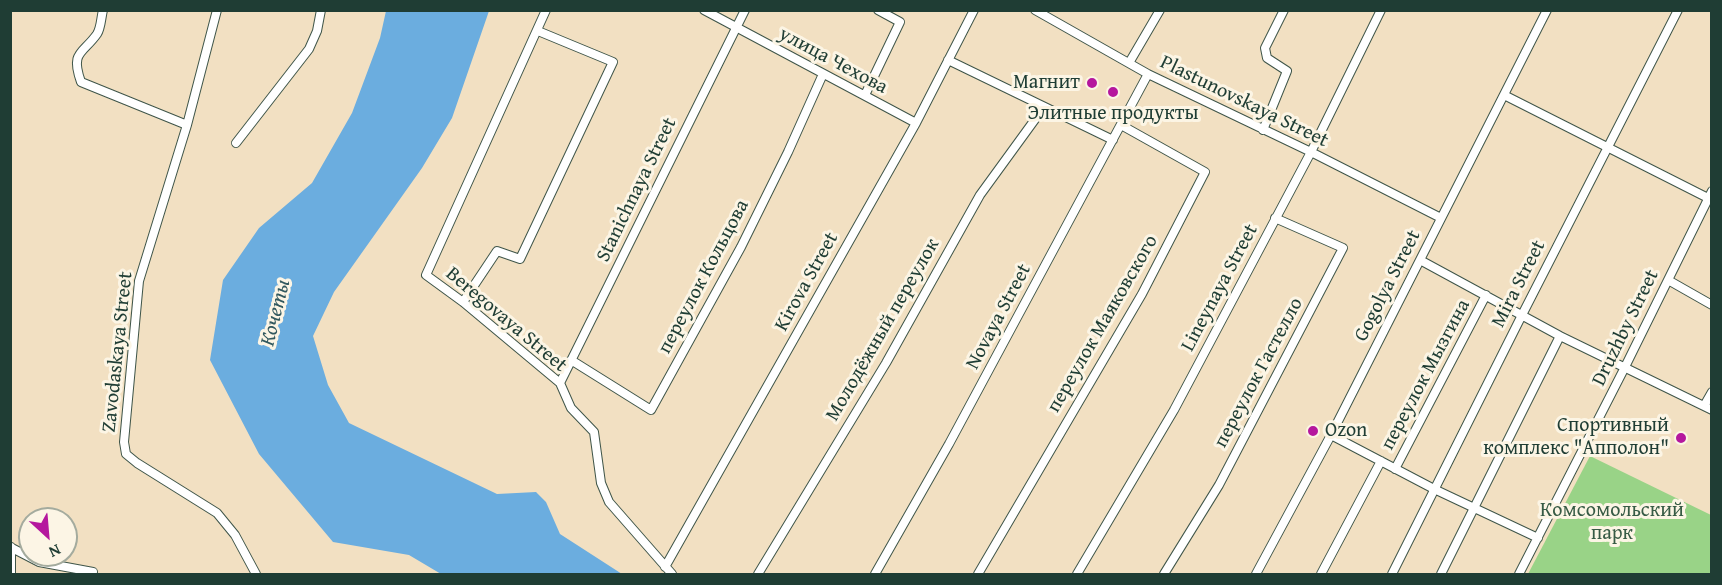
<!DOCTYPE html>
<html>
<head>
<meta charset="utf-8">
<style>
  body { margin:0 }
  #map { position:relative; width:1722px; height:585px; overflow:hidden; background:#f2e0c2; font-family:"Gentium Book Plus",serif }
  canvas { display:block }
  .frame { position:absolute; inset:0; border:12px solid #1f3d34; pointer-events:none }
  .north { position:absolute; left:18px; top:507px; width:60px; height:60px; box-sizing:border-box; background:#fcf5e5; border:2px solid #a4ab9e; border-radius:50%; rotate:154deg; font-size:16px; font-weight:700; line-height:24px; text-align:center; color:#1f3d34 }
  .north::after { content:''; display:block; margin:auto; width:21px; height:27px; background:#b5179e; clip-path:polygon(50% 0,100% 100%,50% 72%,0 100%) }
</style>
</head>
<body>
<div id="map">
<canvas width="1722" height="585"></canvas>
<div class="frame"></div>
<div class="north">N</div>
</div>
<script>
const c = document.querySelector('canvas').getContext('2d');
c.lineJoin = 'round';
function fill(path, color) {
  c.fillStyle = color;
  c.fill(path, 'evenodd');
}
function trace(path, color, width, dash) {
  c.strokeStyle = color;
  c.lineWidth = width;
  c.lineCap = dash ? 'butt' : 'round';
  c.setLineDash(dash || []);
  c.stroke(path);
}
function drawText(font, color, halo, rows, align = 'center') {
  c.font = font + ' "Gentium Book Plus",serif';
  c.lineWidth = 6;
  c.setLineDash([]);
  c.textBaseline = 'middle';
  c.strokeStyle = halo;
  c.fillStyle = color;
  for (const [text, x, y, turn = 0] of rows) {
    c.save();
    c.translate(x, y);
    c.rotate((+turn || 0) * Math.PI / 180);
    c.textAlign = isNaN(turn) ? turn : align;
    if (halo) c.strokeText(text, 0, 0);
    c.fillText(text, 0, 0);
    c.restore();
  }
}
const green = new Path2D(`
  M1590,456l121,59v59h-183z`);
const water = new Path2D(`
  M386,11h103l-37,107 -30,50 -88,124 -21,44 15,49 21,38 148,71 39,-2 10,10 14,32 62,40h-181l-32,-19 -76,-13 -74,-88 -49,-94 13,-80 36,-52 53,-45 40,-70 28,-75z`);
const minor = new Path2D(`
  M103,10c-2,8 -2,18 -6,24 -14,20 -27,17 -16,48l106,43
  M217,10l-30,115 -48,156 -15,161 2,12 11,9 80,50 18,22 21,39
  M546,10l-120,265 37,27 97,81 11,25 23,24 7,51 8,19 63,72
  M704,10l212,113
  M1035,10l113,64 163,78 130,66
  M948,60l165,80
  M1129,63l31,-53
  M865,95l35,-73 -22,-12
  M1504,95l204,103
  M1263,130l24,-59 -20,-13 -2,-10 19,-38
  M236,143l73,-94 8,-18 4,-21
  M1420,260l140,76 152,74
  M1668,280l44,25
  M463,302l34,-51 23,8 93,-197 -75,-31
  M571,360l80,50 90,-163 47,-95 35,-78
  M560,383l185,-373
  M1704,406l8,-14
  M1331,435l103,54 104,49
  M1395,469l91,-174
  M10,547l29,15 54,10
  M11,547v27
  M665,567l251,-444 58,-113
  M758,574l128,-211 94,-168 64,-88
  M875,574l74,-130 199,-370
  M978,574l164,-280 63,-122 -84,-47
  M1077,574l97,-164 137,-258 70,-142
  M1164,574l55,-89 124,-237 -68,-30
  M1256,574l75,-139 216,-425
  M1321,574l60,-113
  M1392,574l130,-259 156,-305
  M1441,574l119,-238
  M1519,574l105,-205 88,-178`);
const markers = [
  [1092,83,6,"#b5179e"],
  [1113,92,6,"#b5179e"],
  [1313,431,6,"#b5179e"],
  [1681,438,6,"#b5179e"]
];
const streetNames = [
  ["улица Чехова",833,61,28],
  ["Plastunovskaya Street",1244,102,26],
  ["Stanichnaya Street",637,190,-64],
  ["переулок Кольцова",704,277,-62],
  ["Kirova Street",807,282,-61],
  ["Mira Street",1519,284,-63],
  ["Gogolya Street",1388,286,-63],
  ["Lineynaya Street",1220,288,-62],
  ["Novaya Street",999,317,-62],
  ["Beregovaya Street",506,320,40],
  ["переулок Маяковского",1103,324,-60],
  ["Druzhby Street",1626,328,-64],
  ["Молодёжный переулок",883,330,-60],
  ["Zavodaskaya Street",118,352,-84],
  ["переулок Гастелло",1259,373,-62],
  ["переулок Мызгина",1426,375,-62]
];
const poiNames = [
  ["Магнит",1080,83],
  ["Элитные продукты",1113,114,"center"],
  ["Спортивный",1669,426],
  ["комплекс \"Апполон\"",1669,449],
  ["Ozon",1325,431,"left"]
];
const parkNames = [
  ["Комсомольский",1612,511],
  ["парк",1612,534]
];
const waterNames = [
  ["Кочеты",276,313,-76]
];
fill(green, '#99d387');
fill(water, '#6baddf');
trace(minor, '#3f5549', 10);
trace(minor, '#fff', 8);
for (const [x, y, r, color] of markers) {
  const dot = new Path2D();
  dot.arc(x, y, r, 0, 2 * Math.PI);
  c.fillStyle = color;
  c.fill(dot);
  trace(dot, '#fcf5e5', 2);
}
drawText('20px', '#1f3d34', '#fcf5e5', streetNames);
drawText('20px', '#1f3d34', '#fcf5e5', poiNames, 'right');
drawText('20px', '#375b45', '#fcf5e5', parkNames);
drawText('italic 21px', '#32595f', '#fcf5e5', waterNames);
</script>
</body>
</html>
